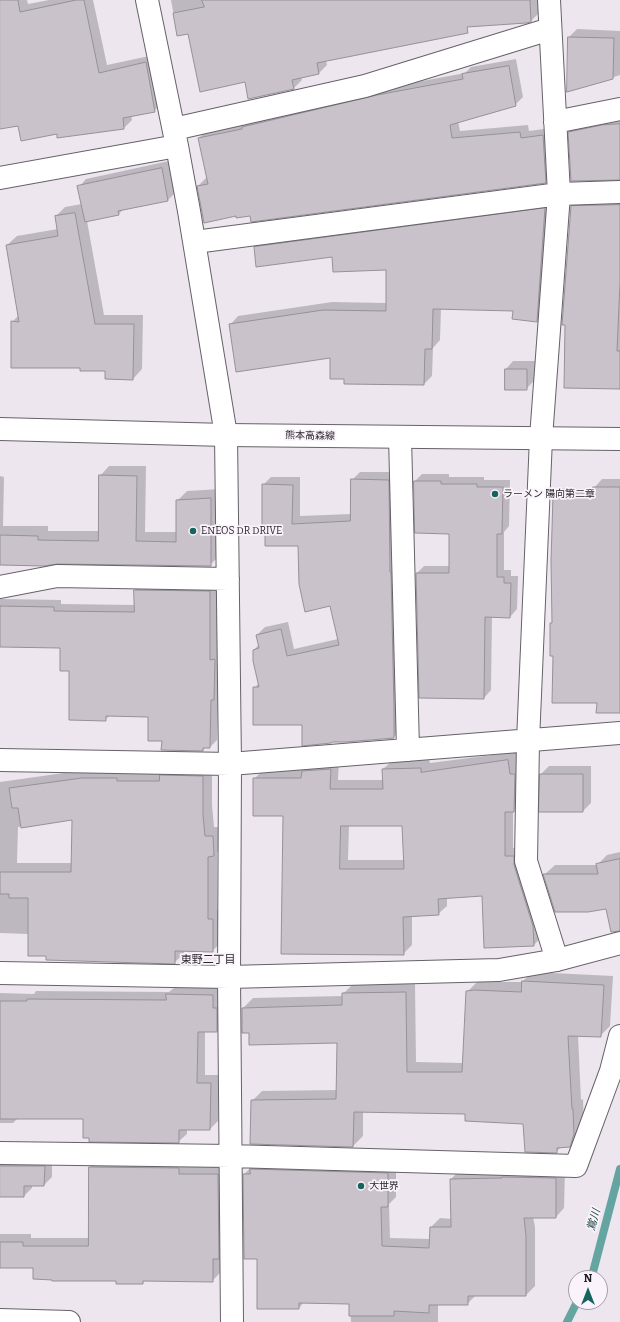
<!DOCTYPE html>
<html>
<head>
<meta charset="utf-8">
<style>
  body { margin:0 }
  #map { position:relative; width:620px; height:1322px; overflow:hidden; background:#ede6ef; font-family:Bitter,serif }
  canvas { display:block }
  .north { position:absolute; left:568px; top:1270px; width:40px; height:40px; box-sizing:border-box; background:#faf3fc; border:1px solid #a39ea5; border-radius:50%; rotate:0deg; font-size:11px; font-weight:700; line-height:16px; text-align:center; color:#211f22 }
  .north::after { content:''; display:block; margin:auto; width:14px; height:18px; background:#16645f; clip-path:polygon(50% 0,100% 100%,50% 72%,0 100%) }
</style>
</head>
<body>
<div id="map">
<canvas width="620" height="1322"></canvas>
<div class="north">N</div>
</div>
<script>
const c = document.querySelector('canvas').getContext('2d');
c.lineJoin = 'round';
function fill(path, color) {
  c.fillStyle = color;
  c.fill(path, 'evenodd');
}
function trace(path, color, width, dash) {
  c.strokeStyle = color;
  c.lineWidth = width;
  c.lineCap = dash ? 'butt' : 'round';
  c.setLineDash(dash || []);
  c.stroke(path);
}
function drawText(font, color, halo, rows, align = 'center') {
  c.font = font + ' Bitter,"Noto Sans JP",serif';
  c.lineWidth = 3.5;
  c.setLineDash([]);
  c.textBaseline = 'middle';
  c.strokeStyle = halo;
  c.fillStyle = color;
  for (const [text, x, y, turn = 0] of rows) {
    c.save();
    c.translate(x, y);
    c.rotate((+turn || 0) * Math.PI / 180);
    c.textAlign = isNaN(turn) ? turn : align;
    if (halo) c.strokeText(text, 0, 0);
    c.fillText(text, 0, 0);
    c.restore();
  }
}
const shadow = new Path2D(`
  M0,0h27l1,4 21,-4h44l14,65 47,-10 8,48 -8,8 -23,4 1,5 -8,8 -66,5 -39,-8 -19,3z
  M171,0h289l-134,60 1,5 -8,8 -18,4 1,3 -8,8 -45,10 -4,-17 -56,-48 -12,1z
  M489,0h49l1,13 -8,8z
  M577,29l43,2v44l-6,2 -1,1 -44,-41z
  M516,59l7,38 -8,8 -57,16 2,10 68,-6 1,6 22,-3 2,46 -8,8 -294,33 -53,-29 8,-8h2l-9,-40 8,-8 178,-42 80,-15 6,-6z
  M620,116v63l-51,-47 10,-9z
  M169,161l7,31 -8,8 -44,8 -5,6 -32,7 17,94h39l-1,54 -9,10 -27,-9 -25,-3 -69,-45 7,-7 -12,-70 10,-9 41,-7 -2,-13 9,-9 17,-3 -3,-17 7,-8z
  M620,196v192l-48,-181 9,-10z
  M553,200l-8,112 -8,9 -23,-11 -73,-2 -1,32 -7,8 -1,28 -8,8 -78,-6 -14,-21 -102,-32 8,-9 94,-14 55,1v-34l-54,-13 -78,-9 8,-8z
  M513,361h22l-1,20 -8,8 -20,-20z
  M109,466h37l-1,66h32v-31l10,-10 33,-2v66l-10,10 -153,-3 -57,2v-88l4,1 -1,49h45v5h51l1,-55z
  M360,472h36l5,258 -7,7 -91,-13 -49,-36 5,-5 -5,-33 5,-6 -2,-9 8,-8 23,-5 6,27 44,-10 -8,-34 -31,-60 -36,-60 8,-8h29v39l51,-2 1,-34z
  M422,474h27v3h35v3h26l-1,46 -5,6v38h7v6h7l-1,33 -7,8 -18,-1 -1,74 -7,8 -67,-125 7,-7h26v-33l-35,-52z
  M602,479h18v233l-22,-10 -44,-47 -3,-32 2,-1 1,-125 8,-9h32z
  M143,583l74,1v69l5,-1 -1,40 -3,3 -1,45 -7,7h-4l-3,3 -54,-34 -39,-1 -5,5 -35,-50 -9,-23 -61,-1v-47l61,1v4l74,1v-15z
  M516,752l7,50 -10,9v37l9,-1 20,89 -8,9 -51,-50 -36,3v8l-9,8 -26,2v29l-9,9 -119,-139 -30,-36 9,-9h41l7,-8 28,-2 -1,20h46l-1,-11 9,-8 37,-1 1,3zM349,826h54l2,34h-57z
  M549,766h42v37l-8,8 -42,-37z
  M212,767v38l2,22h8l1,19 -6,6v58h5v32l-10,9h-28v2l-10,10 -127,-8 -19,-21 -28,-1v-151l92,-13zM73,819v44h-56l1,-36z
  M620,852v52l-76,-29 11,-10h42l10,-10z
  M532,972l81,4 -3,50 -10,10 -22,-1 3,65 2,-1 1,25 -5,12 -10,10h-7l-6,6 -32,-29 -58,-10 -103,-1v24l-10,10 -101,-45 10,-10 75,-1 1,-48 -95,-10v-24l10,-10 90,-2v-2l10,-10 62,-1 1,79 48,1 3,-71 10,-10h45z
  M175,987l46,1 4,35 -8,8h-12v44h14l-1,46 -8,8h-23v5l-9,8 -94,-24h-66l-5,5h-13v-130l34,1 2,-3 133,1z
  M0,1157l52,1v19l-8,8h-12v3l-8,8h-24z
  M98,1159l128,7 -5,106 -9,9 -67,-1 -3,3 -108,-16h-34v-33h31v4h58l1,-71z
  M396,1164v33l-7,7 1,34 40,1 1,-12 9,-9 12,1 -1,-40 9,-9 105,-1 -1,39 -8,9h-23l2,10v59l-9,9h-50l-9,9h-29v18h-87l-1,-19 -46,-1 -5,6 -41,-50 -14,-84 9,-8z`);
const stream = new Path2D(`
  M589,1278l4,-6 27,-103
  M567,1322l10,-20`);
const building = new Path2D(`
  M0,0h18l2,12 56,-12h8l15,73 47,-11 9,50 -32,6 1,11 -67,9v-4l-36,7 -3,-15 -18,3z
  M202,0h328l1,22 -5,1 -59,4 1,6 -151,30 2,11 -27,6 2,9 -46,10 -3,-17 -45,10 -12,-58 -11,2 -4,-23 31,-6z
  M568,37l46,1 -1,41 -46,13z
  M509,66l7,40 -66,19 2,13 68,-6 1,6 22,-3 3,48 -295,39 -1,-6 -14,2v-2l-32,7 -7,-37 11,-2 -10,-46 44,-9v-2l135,-32 86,-16 -1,-5z
  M620,124v56l-49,1 -3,-49 34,-7z
  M162,168l6,33 -50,10 1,4 -34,7 -8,-36z
  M620,205v78l-3,68h3v38l-56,-1 1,-63h-3l9,-119z
  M545,208l-8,114 -25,-3 1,-8 -80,-2 -1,40h-7l-1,36 -80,-1v-5h-14v-21l-94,14 -7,-48 94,-14 63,1v-41l-53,2 -1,-15 -76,10 -2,-20z
  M75,213l20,111h39l-1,56 -28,-1v-8h-25v-3h-69v-47l8,1 -13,-77 52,-9 -3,-20z
  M505,369h22v21h-22z
  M99,475l38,1 -1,65 40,1v-42l35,-2v68l-154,-2 -13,2 -44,-1v-30l38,1v4l60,1z
  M351,479l38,1 1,92h1l3,136v30l-48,4h-14l-1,1 -29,3v-21h-49v-38h6l-6,-26v-11l6,-2 -3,-13 25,-6 6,27 52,-11 -9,-39 -25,6 -6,-28 -1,-38h-33v-17h-3v-45l31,1 -1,39 58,-3z
  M414,481h27v3h36v3h26l-1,47h-5v43h7v6h7l-1,35 -25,-1 -1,82 -65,-1 -3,-125h33v-39l-34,-1z
  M593,487h27v226h-24l1,-10h-45l1,-47h-3v-33h2l-1,-62 2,-65h40z
  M134,590l76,1v69l5,-1 -1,41h-3l-1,48h-7v3l-42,-1 1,-9h-14v-24l-42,-1v5l-37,-1v-49h-9v-23l-60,-1v-41l54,1v4l80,1z
  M508,760l2,14h5l-1,38h-9v44h9v9l19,61 1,20 -50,2 -2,-52 -44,3 1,16 -36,2 1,38 -123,-1 2,-138h-30v-38h48l1,-7 29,-2 -1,20h53l-1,-20 39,-1v4zM341,826h61l2,43h-64z
  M540,774h43v38h-44z
  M160,775l43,1v39l2,21h8l1,20 -6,1v62h5v33l-38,-1v13l-129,-4v-4h-18v-58h-19v-4h-9v-22h71l1,-52 -51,8 -3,-20h-6l-3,-20 73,-10h35v3h42z
  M620,859v72l-9,1 -5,-23 -18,3h-33l-12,-38h55l-2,-10z
  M522,981l82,4 -3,52 -33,-1 4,73h1l1,25 -4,13 -13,1v5l-32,-1 -2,-28 -58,-3v-7l-111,-2 -1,35 -103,-3 1,-44 85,-1 1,-56 -88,2v-12h-7v-25l100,-3v-12l64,-1 1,80h55l4,-81 8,-1 47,2z
  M166,994l47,1v13h4v24h-19l-1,51h14l-1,47h-31v13l-90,-1v-4h-6v-19h-83v-118h27v-2l139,1z
  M0,1166h45l-1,20h-20v11h-24z
  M89,1167l90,1v6h39l1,85h-6v23l-70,-1v3h-27v-3h-64v-1l-19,-1v-11h-33v-26h23v4h65z
  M250,1169l138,4v34h-7l1,39 47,2 1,-21h21l-1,-48 52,-1v-1l54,1v40h-32l2,18v60h-58v9h-39v8l-35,-2v5h-45v-12l-50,-1v6h-42v-50h-13l-1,-85h7z`);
const minor = new Path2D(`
  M147,0l30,146 12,65 37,224 4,329 -1,213 3,345
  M549,0l10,194 -18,244 -13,303 -2,120 31,99
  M555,122l65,-13
  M174,129l191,-43 185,-57
  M0,178l177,-32
  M195,242l364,-48 61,-2
  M400,437l8,313
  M0,587l57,-11 171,3
  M0,760l230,4 390,-31
  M0,973l229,4 270,-7 58,-10 63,-17
  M0,1153l231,3 345,10 35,-95 9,-35
  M0,1320l69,2`);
const primary = new Path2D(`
  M0,429l226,6 394,4`);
const markers = [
  [495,494,4,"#16645f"],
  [193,531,4,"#16645f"],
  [361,1186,4,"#16645f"]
];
const streetNames = [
  ["熊本高森線",310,436,1]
];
const poiNames = [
  ["ラーメン 陽向第二章",503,494],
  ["ENEOS DR DRIVE",201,531],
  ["大世界",369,1186]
];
const neighbourhoodNames = [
  ["東野二丁目",208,960]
];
const waterNames = [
  ["鴬川",594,1220,-74]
];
fill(shadow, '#0003');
trace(stream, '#64a5a1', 8);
fill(building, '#c9c2cb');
trace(building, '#969098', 1);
trace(minor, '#676169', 24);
trace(primary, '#676169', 24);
trace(minor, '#fff', 22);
trace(primary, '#fff', 22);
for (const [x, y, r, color] of markers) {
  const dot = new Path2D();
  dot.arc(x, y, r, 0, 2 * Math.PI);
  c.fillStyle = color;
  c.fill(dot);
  trace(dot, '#faf3fc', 1.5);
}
drawText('10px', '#211f22', '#faf3fc', streetNames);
drawText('10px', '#211f22', '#faf3fc', poiNames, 'left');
drawText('11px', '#2d282e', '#faf3fc', neighbourhoodNames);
drawText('italic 11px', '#214c49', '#faf3fc', waterNames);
</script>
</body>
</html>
